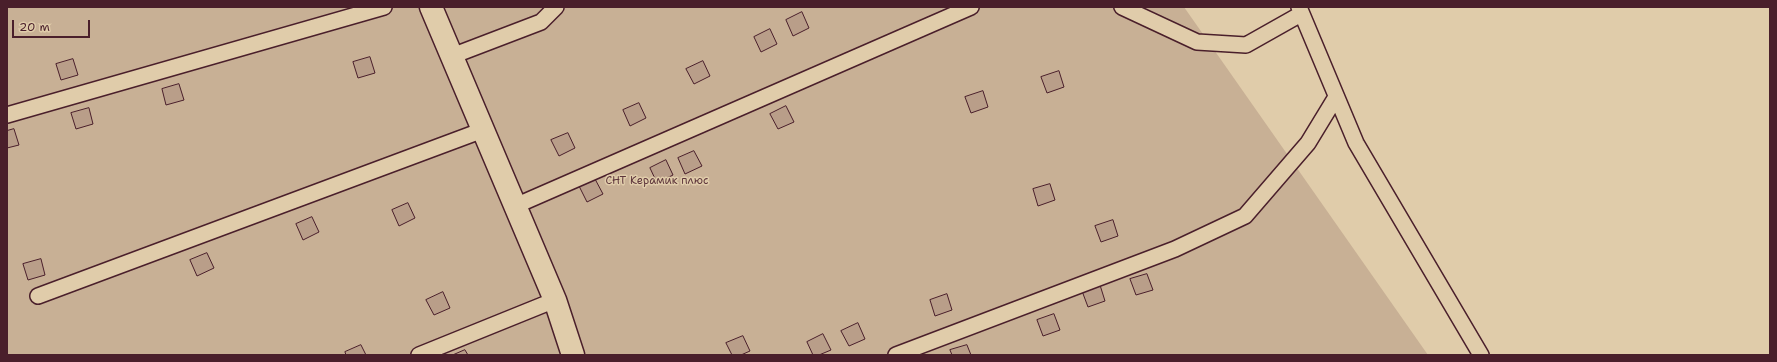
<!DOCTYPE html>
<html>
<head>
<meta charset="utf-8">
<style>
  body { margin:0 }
  #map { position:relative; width:1777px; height:362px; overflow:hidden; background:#e0ccaa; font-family:"Shantell Sans",sans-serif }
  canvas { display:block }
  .frame { position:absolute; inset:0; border:8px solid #4a1f2b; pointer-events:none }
  .scale { position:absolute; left:12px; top:20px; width:78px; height:18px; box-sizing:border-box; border:2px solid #4a1f2b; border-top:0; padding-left:5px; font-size:12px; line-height:14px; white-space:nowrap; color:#4a1f2b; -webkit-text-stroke:3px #e0ccaa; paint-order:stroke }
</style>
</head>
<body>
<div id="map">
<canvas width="1777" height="362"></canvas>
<div class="frame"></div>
<div class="scale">20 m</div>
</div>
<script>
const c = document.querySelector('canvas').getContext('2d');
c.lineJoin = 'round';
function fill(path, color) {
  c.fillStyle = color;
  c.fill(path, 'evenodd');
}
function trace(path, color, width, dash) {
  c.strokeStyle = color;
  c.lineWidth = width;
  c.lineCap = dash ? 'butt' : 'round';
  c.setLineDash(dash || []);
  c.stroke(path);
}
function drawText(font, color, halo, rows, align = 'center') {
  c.font = font + ' "Shantell Sans",sans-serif';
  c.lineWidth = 3;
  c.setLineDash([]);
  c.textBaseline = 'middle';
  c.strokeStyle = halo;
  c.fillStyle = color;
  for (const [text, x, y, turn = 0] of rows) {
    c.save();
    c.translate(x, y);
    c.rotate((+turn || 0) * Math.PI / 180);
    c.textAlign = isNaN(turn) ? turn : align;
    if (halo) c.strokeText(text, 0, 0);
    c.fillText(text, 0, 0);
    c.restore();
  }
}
const green = new Path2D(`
  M7,7h1177l244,348h-1421z`);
const building = new Path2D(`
  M802,12l7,16 -16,8 -7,-16z
  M770,29l7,15 -16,8 -7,-15z
  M370,57l5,16 -17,5 -5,-16z
  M73,59l5,16 -17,5 -5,-16z
  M703,61l7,15 -16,8 -8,-15z
  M1059,71l5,16 -17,6 -6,-16z
  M179,84l5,16 -18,5 -4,-16z
  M983,91l5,16 -17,6 -6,-16z
  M639,103l7,15 -16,8 -7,-16z
  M786,106l8,16 -16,7 -8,-15z
  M89,108l4,16 -17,5 -5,-16z
  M14,129l5,16 -12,3v-17z
  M568,133l7,15 -16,8 -8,-16z
  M694,151l8,15 -17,8 -7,-16z
  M666,160l7,15 -16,8 -7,-15z
  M595,179l8,15 -16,8 -8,-16z
  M1050,184l5,16 -17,6 -5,-17z
  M408,203l7,15 -16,8 -7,-16z
  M312,217l7,15 -16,8 -7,-16z
  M1113,220l5,16 -17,6 -6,-16z
  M207,253l7,15 -17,8 -7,-16z
  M41,259l4,16 -17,5 -5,-16z
  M1147,274l6,16 -17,5 -6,-16z
  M1100,285l5,16 -17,6 -6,-16z
  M443,292l7,16 -16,7 -8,-15z
  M947,294l5,16 -17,6 -5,-16z
  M1054,314l6,16 -17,6 -6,-16z
  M858,323l7,16 -16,7 -8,-15z
  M823,334l8,16 -12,5h-6l-6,-13z
  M743,336l7,15 -9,4h-9l-6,-12z
  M361,345l5,10h-20l-1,-3z
  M967,345l4,10h-19l-2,-5z
  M465,350l3,5h-15z`);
const lane = new Path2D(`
  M1122,7l75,35 49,3 55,-31
  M1299,7l57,136 125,212
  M452,56l89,-34 15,-15
  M7,115l377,-108
  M515,206l456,-199
  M38,296l445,-166
  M419,355l136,-55
  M896,355l279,-106 70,-33 63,-73 28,-46`);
const street = new Path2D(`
  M431,7l124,293 18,55`);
const parkNames = [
  ["СНТ Керамик плюс",657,181]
];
fill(green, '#c8b095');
fill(building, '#b99e89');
trace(building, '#4a1f2b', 1);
trace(lane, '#4a1f2b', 18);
trace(street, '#4a1f2b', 25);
trace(lane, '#e0ccaa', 15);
trace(street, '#e0ccaa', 22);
drawText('11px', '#5d353b', '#e0ccaa', parkNames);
</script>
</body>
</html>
